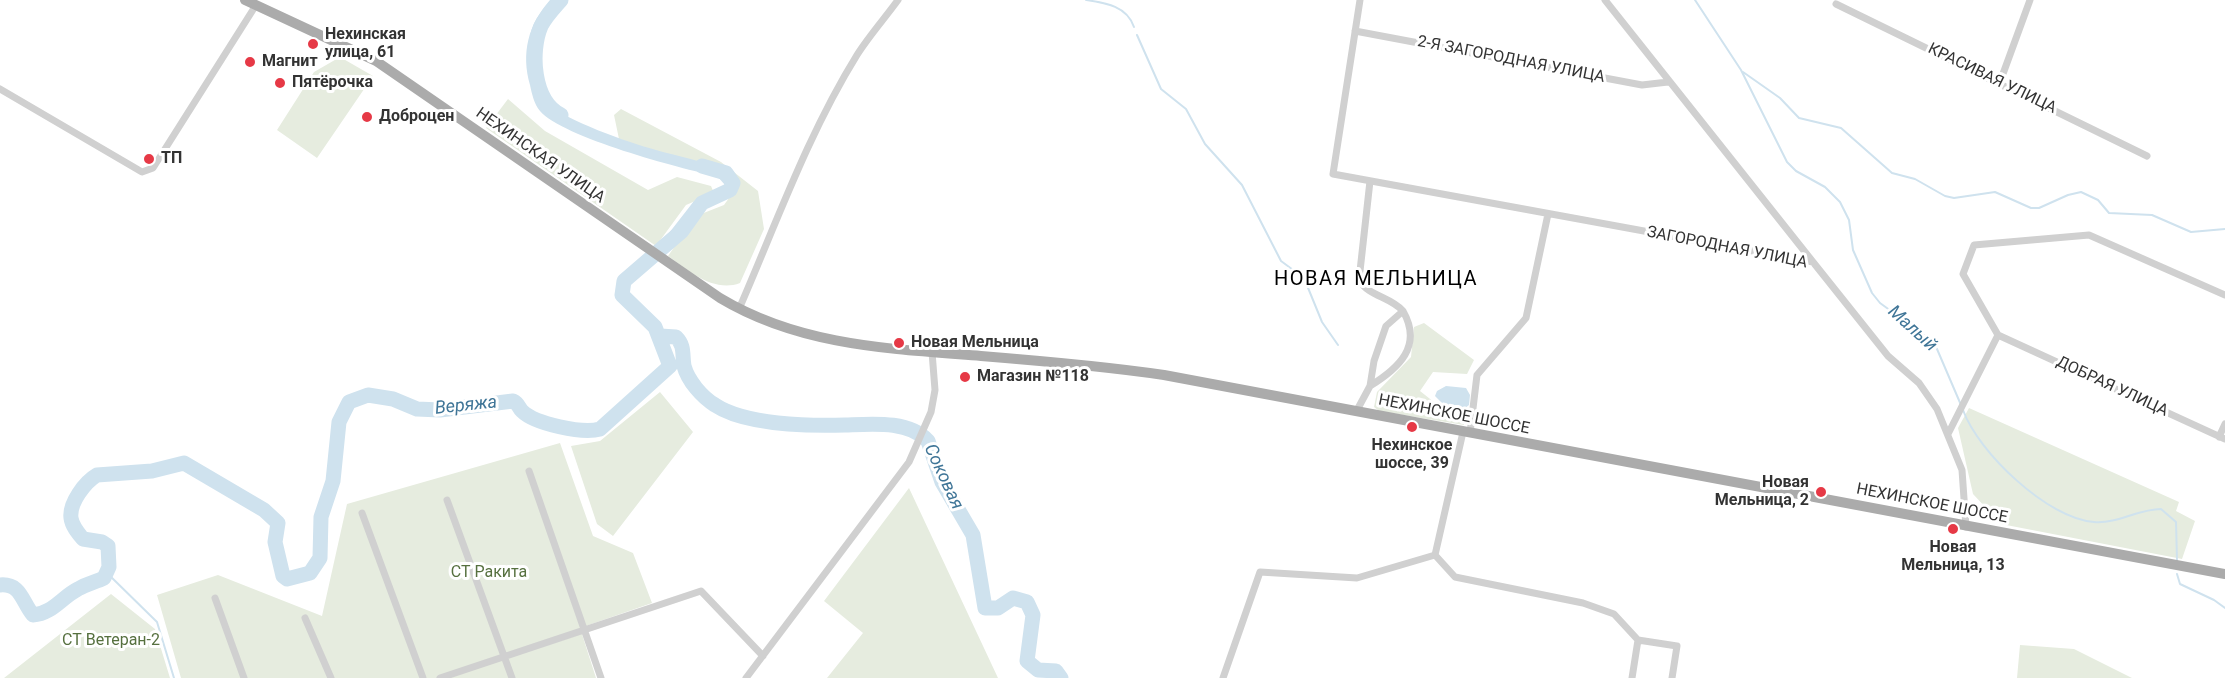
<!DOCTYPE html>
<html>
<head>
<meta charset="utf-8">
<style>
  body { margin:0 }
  canvas { display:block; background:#fff }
</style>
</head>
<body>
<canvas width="2225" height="678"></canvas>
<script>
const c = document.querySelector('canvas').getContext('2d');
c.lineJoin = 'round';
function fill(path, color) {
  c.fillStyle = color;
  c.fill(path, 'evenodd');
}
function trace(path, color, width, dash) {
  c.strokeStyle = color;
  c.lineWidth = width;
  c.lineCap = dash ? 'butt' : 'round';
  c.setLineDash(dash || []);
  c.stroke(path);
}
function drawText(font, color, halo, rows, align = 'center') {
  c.font = font + ' Roboto,sans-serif';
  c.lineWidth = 6;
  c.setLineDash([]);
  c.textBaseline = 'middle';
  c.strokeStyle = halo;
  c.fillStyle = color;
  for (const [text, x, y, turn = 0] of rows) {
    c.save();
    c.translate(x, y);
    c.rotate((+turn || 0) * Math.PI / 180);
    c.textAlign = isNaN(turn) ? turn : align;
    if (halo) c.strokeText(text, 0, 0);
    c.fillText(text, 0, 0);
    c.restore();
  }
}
const green = new Path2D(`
  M340,57l33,19 -56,82 -40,-28 37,-58z
  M508,99l37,32 103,59 29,-13 34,9 3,7 -28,12 -30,41 -170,-118z
  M621,109l100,53 37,29 6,38 -24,54c-26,10 -51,-12 -72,-27l28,-40 28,-11 10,-14 -15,-18 -100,-34 -5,-24z
  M1424,323l50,37 -7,14 -34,-2 -13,19 24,19 21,2 -1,13 -85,-14 -5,-4 3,-15 34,-35 3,-30z
  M660,392l33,40 -80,104 -16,-12 -26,-78 29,-5z
  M1969,408l210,94 -3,9 19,10 -13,38 -181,-35 -28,-30 -15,-66z
  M560,443l33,93 40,17 19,50 -72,25 16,50h-415l-24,-83 61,-20 104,41 25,-112z
  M909,488l89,190h-171l36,-45 -39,-32z
  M111,594l44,35 15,49h-166z
  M2020,645l54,4 58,29h-115z`);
const water = new Path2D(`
  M550,0h14c-31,35 -34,58 -19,102 22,19 82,40 111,48 20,6 48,10 66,22 7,5 9,14 5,21l-25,10 -33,44 -7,-5 32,-41 28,-12 3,-4 -8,-9c-36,-7 -155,-39 -177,-65 -6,-7 -8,-17 -10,-26 -9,-32 -2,-60 20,-85z
  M1446,386l20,2 4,7 -1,10 -5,4 -17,-1 -12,-12 2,-5z`);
const stream = new Path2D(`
  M1086,0c20,3 41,6 48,27
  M1695,0l46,70 46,92 9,9 29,16 15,15 9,18 4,30 19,43 8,10 48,35 9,11 24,56
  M1137,35l24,54 25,20 19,35 37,41 39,76 23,17 18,44 16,23
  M1743,72l37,26 19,20 42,10 51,45 23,6 30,17 9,2 41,-6 36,16h8l29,-13 13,-3 17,8 11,13 43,2 39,17 34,-3
  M1963,410c15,42 85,109 131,112 24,2 44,-13 67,-13l15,13 1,38
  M107,573l50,49 17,56
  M2177,574l3,10 34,16 11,8`);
const river = new Path2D(`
  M561,0c-7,8 -15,16 -20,26 -11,26 -8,75 20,89
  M660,336l16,1c9,9 6,17 8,29 4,15 18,31 31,39 30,20 94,21 130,20 26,-1 64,-5 83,16l14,41 31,53 12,73h13l15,-10 14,4 6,13 -6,46 11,9 18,1 5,7
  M0,585c21,-2 22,17 33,30 19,-1 29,-18 45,-26 8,-5 18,-7 26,-11l5,-11 -1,-21 -6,-4 -19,-3c-5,-6 -11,-13 -12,-21 -2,-15 14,-36 26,-43l55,-4 32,-8 80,47 14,13 -3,19 8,34 4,3 23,-6 10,-15 1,-41 12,-36 6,-59 10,-20 19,-7 25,4 24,10 23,1 73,-9c6,3 5,6 9,10 13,13 61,23 78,18l70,-63 -15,-39 -33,-32 2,-14 58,-50 20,-28 28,-13 3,-7 -7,-10 -24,-7`);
const street = new Path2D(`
  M1360,0l-27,174 480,88 75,94 31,27 18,26 25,61 4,57
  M1605,0l208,262
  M1836,4l311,152
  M1355,31l287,54 26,-3
  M2000,82l30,-82
  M0,89l142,83 11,-4 103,-163
  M739,309c37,-85 69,-175 118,-254 12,-19 28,-37 41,-55
  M1998,335l-35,-61 11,-29 115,-10 136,60
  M1998,335l227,104
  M1370,386c29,-18 53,-40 33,-75
  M1356,412l14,-26 4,-25 12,-35 17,-15c-12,-14 -35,-15 -44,-31l11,-99
  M1470,433l7,-58 49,-57 22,-104
  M1948,434l50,-99
  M2219,437l6,-13
  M529,471l72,207
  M447,500l65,178
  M362,513l61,165
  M1435,555l28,-123
  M215,598l29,80
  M305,618l26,60
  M440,678l261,-87 62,65
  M746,678l163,-216 22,-50 4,-22 -3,-38
  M1223,678l37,-106 97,6 78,-23 20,22 128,26 31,11 24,26 39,6 -5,32
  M1632,678l6,-38`);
const primary = new Path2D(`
  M245,0l131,61 344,237c80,48 171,51 261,58 62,5 122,10 183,19l1061,199`);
const markers = [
  [313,44,6,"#e63946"],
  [250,62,6,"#e63946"],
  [280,83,6,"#e63946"],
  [367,117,6,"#e63946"],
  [149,159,6,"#e63946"],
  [899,343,6,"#e63946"],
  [965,377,6,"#e63946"],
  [1412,427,6,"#e63946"],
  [1821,492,6,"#e63946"],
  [1953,529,6,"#e63946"]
];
const poiNames = [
  ["Нехинская",325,35],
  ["улица, 61",325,53],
  ["Магнит",262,62],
  ["Пятёрочка",292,83],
  ["Доброцен",379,117],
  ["ТП",161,159],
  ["Новая Мельница",911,343],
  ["Магазин №118",977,377],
  ["Нехинское",1412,446,"center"],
  ["шоссе, 39",1412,464,"center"],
  ["Новая",1809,483,"right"],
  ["Мельница, 2",1809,501,"right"],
  ["Новая",1953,548,"center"],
  ["Мельница, 13",1953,566,"center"]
];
const streetNames = [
  ["2-Я ЗАГОРОДНАЯ УЛИЦА",1511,60,11],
  ["КРАСИВАЯ УЛИЦА",1992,79,26],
  ["НЕХИНСКАЯ УЛИЦА",540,156,35],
  ["ЗАГОРОДНАЯ УЛИЦА",1727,248,11],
  ["ДОБРАЯ УЛИЦА",2112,387,25],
  ["НЕХИНСКОЕ ШОССЕ",1454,415,11],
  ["НЕХИНСКОЕ ШОССЕ",1932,504,11]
];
const parkNames = [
  ["СТ Ракита",489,573],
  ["СТ Ветеран-2",111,641]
];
const waterNames = [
  ["Малый",1912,329,42],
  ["Веряжа",466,406,-6],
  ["Соковая",943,477,65]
];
const quarterNames = [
  ["НОВАЯ МЕЛЬНИЦА",1376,280]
];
fill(green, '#e6ecdf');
fill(water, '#cfe2ee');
trace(stream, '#cfe2ee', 2);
trace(river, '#cfe2ee', 15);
trace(street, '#d0d0d0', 7);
trace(primary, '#ababab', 10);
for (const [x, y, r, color] of markers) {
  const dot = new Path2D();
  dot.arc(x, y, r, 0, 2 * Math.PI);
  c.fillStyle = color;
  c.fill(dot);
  trace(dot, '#fff', 2);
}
drawText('bold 16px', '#333', '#fff', poiNames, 'left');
drawText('16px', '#333', '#fff', streetNames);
drawText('16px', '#56703f', '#fff', parkNames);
drawText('italic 18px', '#3f7597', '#fff', waterNames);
c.letterSpacing = '1.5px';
drawText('20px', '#000', '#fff', quarterNames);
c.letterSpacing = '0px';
</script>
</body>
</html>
